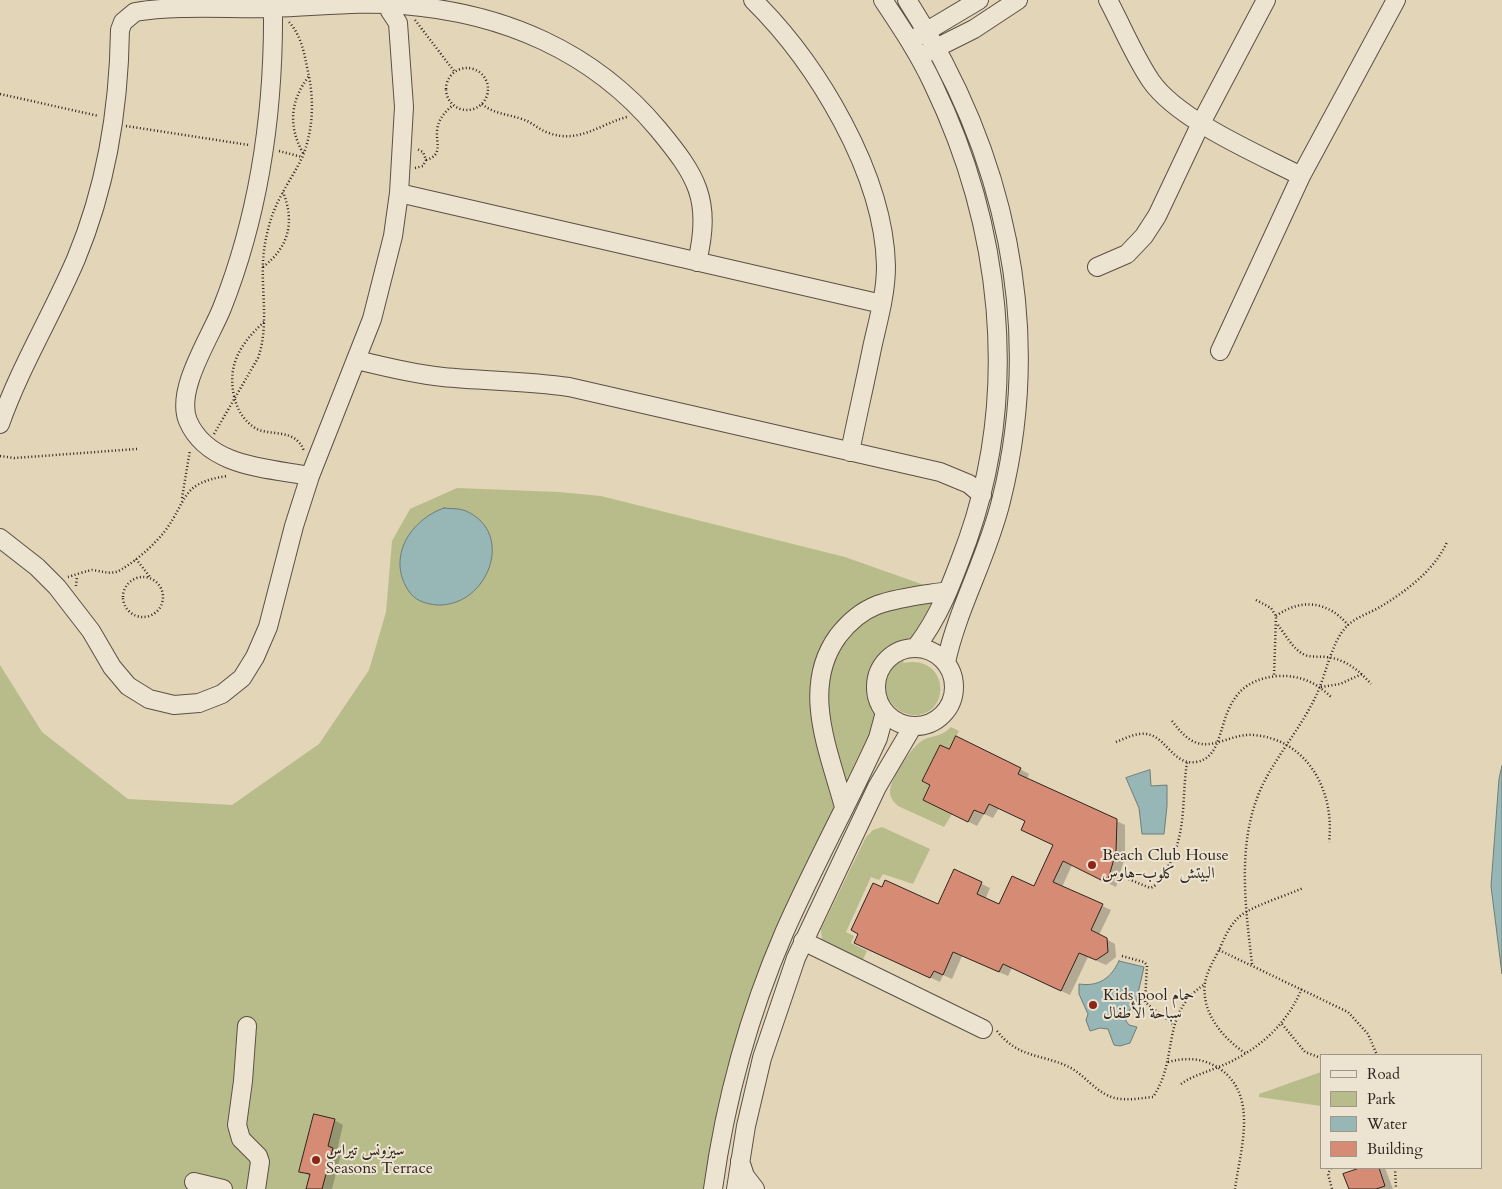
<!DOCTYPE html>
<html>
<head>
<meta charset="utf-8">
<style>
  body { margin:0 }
  #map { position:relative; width:1502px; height:1189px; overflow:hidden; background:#e2d5b8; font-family:Cardo,serif }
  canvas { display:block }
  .legend { position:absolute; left:1320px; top:1054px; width:162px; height:115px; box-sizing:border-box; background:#ece4d1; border:1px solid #a19789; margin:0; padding:6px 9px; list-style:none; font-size:15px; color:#30241e }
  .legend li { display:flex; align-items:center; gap:10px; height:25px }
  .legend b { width:25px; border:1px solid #a19789 }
</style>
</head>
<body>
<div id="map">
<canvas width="1502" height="1189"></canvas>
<ul class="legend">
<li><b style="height:6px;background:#ece4d1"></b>Road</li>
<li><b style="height:14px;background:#b8bc8b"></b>Park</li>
<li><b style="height:14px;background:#97b7b7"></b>Water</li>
<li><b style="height:14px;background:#d58b74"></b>Building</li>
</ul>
</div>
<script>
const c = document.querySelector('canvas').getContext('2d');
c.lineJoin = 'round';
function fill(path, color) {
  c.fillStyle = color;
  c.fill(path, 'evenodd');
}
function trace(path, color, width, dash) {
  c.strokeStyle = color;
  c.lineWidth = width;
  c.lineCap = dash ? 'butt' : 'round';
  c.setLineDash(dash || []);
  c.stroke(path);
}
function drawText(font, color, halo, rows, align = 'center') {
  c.font = font + ' Cardo,Amiri,serif';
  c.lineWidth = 4;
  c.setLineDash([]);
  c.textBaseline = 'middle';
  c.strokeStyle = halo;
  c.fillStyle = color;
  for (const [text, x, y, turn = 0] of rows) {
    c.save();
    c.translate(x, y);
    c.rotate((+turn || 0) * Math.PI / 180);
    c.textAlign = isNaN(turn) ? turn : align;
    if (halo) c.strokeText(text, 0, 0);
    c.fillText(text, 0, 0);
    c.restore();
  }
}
const green = new Path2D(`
  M457,488l102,4 42,4 244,61 93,33 -7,16 5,-1 -16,22 -17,36c47,-10 49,54 10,52 -13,-1 -20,-9 -26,-19l-110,230 -51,145 -19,118h-707v-524l42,67 86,67 104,6 87,-61 50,-74 17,-58 6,-71 18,-32z
  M951,727l8,4 -10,18 -9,-4 -18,36 8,4 -7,15 29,14 -8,13 -46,-21c-4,-4 -8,-8 -8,-14 0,-13 20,-42 30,-50 11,-8 19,-3 31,-15z
  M882,827l48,22 -17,35 -30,-10 -4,6 -8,-3 -25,55 8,4 -3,7 16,8 -5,11 -40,-21 -1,-12 45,-92 7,-7z
  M1321,1072v34l-62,-9v-3z`);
const water = new Path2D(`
  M444,508c6,1 16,0 22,3 50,22 22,96 -29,94 -12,-1 -23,-5 -29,-15 -21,-33 2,-70 36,-82z
  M1502,766v208l-11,-88 8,-107z
  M1150,770l1,16 16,-1v21l-3,28h-22l-3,-26 -13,-30z
  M1119,961l25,6 -8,35 -10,13v6l3,4 8,2 -7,16 -10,3 -6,-1 -6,-16 -8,-1 -10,3 -4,-11 2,-6 -9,-20v-10c20,3 32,-6 40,-23z`);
const shadow = new Path2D(`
  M950,751l70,18 9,5 -2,5 98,46v32l-9,30 -44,-22 -10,22 49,23 -12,25 16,9 1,13 -10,8 -18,-8 -18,38 -58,-27 -4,8 -46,-20 -10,23 -9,-4 -3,7 -76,-35 74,-41 17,-35 35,17 -5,12 14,6 36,-18 19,-43 -28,-24 -27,-13 -6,10 -9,-4 -7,12 -44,-22z
  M334,1120l9,5 -6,26 4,3 -9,35h-24l2,-13 -9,-5z
  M1363,1168h22l8,21h-43l-5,-14z`);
const building = new Path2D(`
  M956,736l65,32 -3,6 99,45 -1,33 -9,31 -44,-22 -10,21 50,22 -12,26 16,8 1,14 -12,8 -17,-7 -18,38 -58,-27 -4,8 -46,-20 -10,23 -9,-4 -4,7 -76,-35 4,-9 -7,-4 22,-47 9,4 3,-7 53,24 16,-35 28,13 -5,12 22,10 13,-28 22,10 19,-41 -32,-15 4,-9 -36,-17 -5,10 -10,-4 -6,12 -45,-22 7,-15 -8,-4 18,-36 9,4z
  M314,1114l21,5 -7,27 5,2 -11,41h-16l4,-15 -11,-2z
  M1360,1168h19l6,18 -9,3h-27l-6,-15z`);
const path = new Path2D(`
  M415,20l39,51
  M446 89a21 21 0 1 1 42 0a21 21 0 1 1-42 0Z
  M0,94l99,22
  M482,104c12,10 25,10 40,15 10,3 17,11 27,14 30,11 51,-9 78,-16
  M126,126l123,19
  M279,151l23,6
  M303,153c-15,-27 -13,-52 6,-77
  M426,160c17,-5 10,-16 11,-29 1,-12 8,-19 16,-26
  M415,168l8,-2 3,-6 -3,-8 -6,-3
  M263,267c26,-20 32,-45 20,-75
  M264,322c-23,21 -37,42 -30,74 3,13 9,24 21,32 15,9 40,-1 49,23
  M214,434l44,-76c13,-37 0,-76 7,-114 3,-18 8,-34 17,-50 7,-14 16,-26 22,-41 10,-28 10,-57 3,-86 -3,-16 -7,-33 -18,-45
  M0,456l14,2 123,-9
  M182,498l8,-48
  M136,559l14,18
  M123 597a20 20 0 1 1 40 0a20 20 0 1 1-40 0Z
  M68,577c3,-1 22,-7 24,-7 11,1 20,6 30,-1 15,-9 32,-24 43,-38 23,-31 15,-48 62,-55
  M76,586l1,-10
  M1256,600l15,8 5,8 -2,61
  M1276,616c25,-18 52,-15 72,9
  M1278,625c7,9 15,24 25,29 7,4 15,2 23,3 19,2 33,13 45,27
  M1321,687l19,-3 22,-10
  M1172,721c8,10 16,21 30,23 16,2 34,-11 52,-9 55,5 81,58 75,107
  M1116,742c8,-3 17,-8 25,-8 24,-3 30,32 55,28 39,-6 11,-80 82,-86 23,-1 39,7 54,22
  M1119,875l31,13c7,-2 10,-8 13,-13 25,-38 18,-72 24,-113
  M1219,950l129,62 20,22 9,21
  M1122,956l22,6 3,3 -2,37 29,23
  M1252,964c-7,-61 -16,-126 12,-182 15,-29 37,-55 51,-84 11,-22 16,-56 32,-72 9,-9 23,-13 33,-19 25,-15 55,-37 67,-65
  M1282,1024l23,28 16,6
  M997,1031c21,27 44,23 70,35 18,8 28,27 48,32 12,3 26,0 38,-1 27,-40 6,-83 52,-113
  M1245,1053c-22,-15 -44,-40 -40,-70 2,-12 9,-23 15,-35 6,-14 12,-28 26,-36 18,-10 39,-16 57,-24
  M1168,1062c19,-5 36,-4 52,7 39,27 20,81 15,120
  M1181,1084c11,-8 23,-11 35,-16 39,-15 70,-41 86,-80
  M1331,1168l-3,6 4,15
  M1395,1168l1,21`);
const minor = new Path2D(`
  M753,0c64,63 131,174 133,266 0,28 -8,55 -14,82 -7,35 -15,69 -22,104
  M883,0c18,27 36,54 50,84 68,141 87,306 35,455 -14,38 -27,76 -52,108
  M907,0c98,150 138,326 94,501 -14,57 -43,106 -55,161
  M1108,0c14,26 26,56 43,81 27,39 107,73 150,95
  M273,8c1,103 -13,204 -51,300 -12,30 -47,82 -34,113 20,46 79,47 122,55
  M917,37l62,-37
  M926,53l48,-24 44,-29
  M399,193l483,111
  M1097,267l30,-13 17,-18 13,-20 44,-93 65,-123
  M1220,351l81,-175 95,-176
  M357,360c28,7 57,14 86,17 42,4 84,4 126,10l371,85 29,12 13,11
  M0,424c20,-57 52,-109 76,-165 30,-72 43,-152 44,-229l3,-8 12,-10c41,-7 94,-3 136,-4 44,-1 89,-7 132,-3 100,8 190,46 255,124 39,47 54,71 39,133
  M0,538l37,29 20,20 34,44 21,36 16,19 21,13 25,6 25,-2 23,-9 20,-16 13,-21 13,-30 26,-101 16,-50 62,-157 21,-83 6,-43 5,-86 -6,-84 -8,-12 -3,-11
  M876 687a39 39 0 1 1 78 0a39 39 0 1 1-78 0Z
  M844,807c-15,-56 -44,-119 -6,-171 10,-13 24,-25 39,-31 23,-8 47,-10 71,-14
  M803,941l180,88
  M247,1026l-4,55 -6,44 4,14 17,17 2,6 -4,27
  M740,1161l5,15 10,13
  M194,1182l29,7
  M713,1189c12,-87 36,-175 71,-256 29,-66 64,-129 94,-195l7,-26
  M736,1189l10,-63 16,-68 34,-100 81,-171 36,-61`);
const markers = [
  [1092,865,5,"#8f2418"],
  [1093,1005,5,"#8f2418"],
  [316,1160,5,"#8f2418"]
];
const poiNames = [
  ["Beach Club House",1102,856],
  ["البيتش كلوب-هاوس",1102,874],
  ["Kids pool حمام",1103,996],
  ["سباحة الأطفال",1103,1014],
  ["سيزونس تيراس",326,1151],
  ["Seasons Terrace",326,1169]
];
fill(green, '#b8bc8b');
fill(water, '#97b7b7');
trace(water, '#6e7c7a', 1);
fill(shadow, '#0003');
fill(building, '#d58b74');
trace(building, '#30241e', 1);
trace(minor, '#5c5044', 20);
trace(path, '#30241e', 2.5, [1, 2.5]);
trace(minor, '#ece4d1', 18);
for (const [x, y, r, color] of markers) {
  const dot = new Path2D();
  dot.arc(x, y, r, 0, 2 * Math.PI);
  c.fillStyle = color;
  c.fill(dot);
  trace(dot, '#ece4d1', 2);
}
drawText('16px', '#30241e', '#ece4d1', poiNames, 'left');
</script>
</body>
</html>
